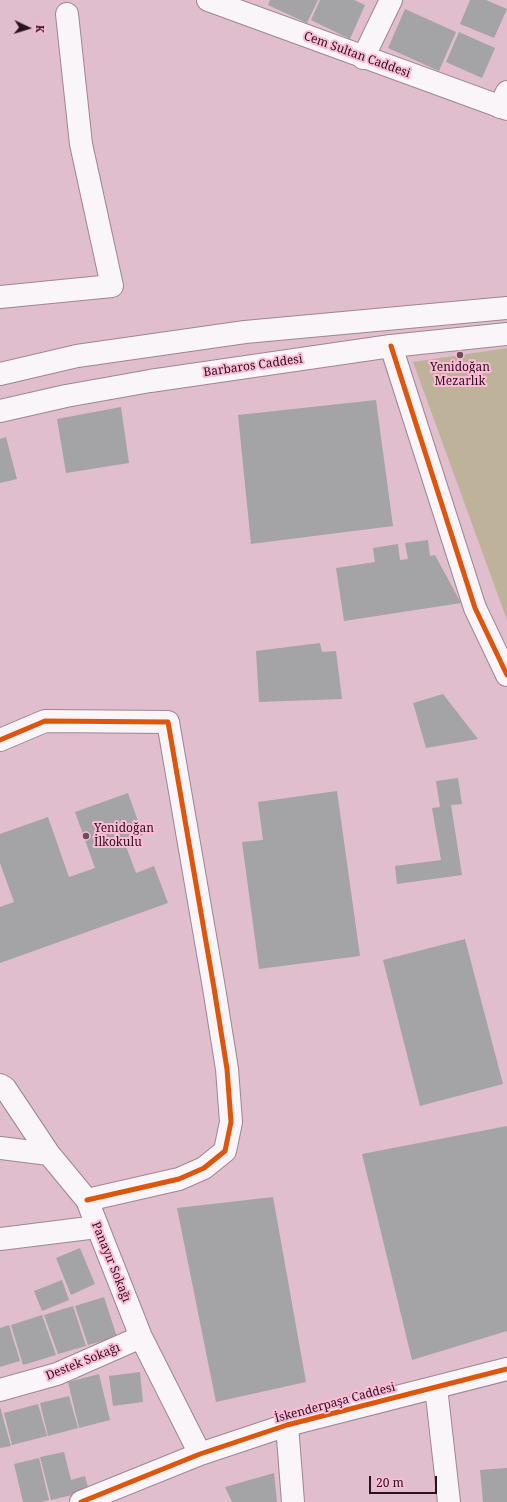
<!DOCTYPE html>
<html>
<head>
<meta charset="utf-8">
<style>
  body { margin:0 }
  #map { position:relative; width:507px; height:1502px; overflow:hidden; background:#e1becd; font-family:"Noto Serif",serif }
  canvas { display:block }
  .north { position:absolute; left:8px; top:8px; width:40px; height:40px; -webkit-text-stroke:3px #febbd7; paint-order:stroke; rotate:94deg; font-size:11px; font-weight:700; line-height:16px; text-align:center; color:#2a131e }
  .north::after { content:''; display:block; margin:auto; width:14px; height:18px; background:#2a131e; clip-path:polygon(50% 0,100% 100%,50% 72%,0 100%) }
  .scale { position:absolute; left:369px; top:1476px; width:68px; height:18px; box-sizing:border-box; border:2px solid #2a131e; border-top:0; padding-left:5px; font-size:12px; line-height:14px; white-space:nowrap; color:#2a131e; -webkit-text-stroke:3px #febbd7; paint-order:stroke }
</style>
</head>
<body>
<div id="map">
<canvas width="507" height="1502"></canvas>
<div class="north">K</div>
<div class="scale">20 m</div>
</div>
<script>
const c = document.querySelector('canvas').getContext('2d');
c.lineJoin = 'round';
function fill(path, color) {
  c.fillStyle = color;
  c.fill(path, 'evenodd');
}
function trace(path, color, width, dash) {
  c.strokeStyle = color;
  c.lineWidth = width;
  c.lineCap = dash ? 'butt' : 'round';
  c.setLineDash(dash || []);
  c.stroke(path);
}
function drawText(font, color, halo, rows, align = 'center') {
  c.font = font + ' "Noto Serif",serif';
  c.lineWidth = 4;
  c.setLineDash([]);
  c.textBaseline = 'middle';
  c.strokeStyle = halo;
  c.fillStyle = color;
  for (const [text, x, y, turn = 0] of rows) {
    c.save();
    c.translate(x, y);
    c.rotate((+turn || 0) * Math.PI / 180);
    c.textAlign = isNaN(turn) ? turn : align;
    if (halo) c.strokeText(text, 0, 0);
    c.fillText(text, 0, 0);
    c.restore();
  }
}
const green = new Path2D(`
  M507,348v272l-94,-258z`);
const building = new Path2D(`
  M270,0h48l-11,23 -39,-18z
  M320,0h34l11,5 -15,34 -39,-19z
  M470,0h16l21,9 -13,29 -34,-14z
  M405,9l51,23 -17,39 -51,-23z
  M459,32l36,16 -13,30 -36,-16z
  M376,400l17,126 -142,18 -13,-129z
  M121,407l8,56 -63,10 -9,-54z
  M6,437l11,42 -17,4v-44z
  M428,540l2,16 5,-1 26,48 -117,18 -8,-53 39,-6 -2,-14 25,-4 2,16 8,-1 -3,-16z
  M320,643l2,9 14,-1 6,48 -83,3 -3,-51z
  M443,694l35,45 -52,9 -13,-45z
  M458,778l4,26 -11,1 11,70 -65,9 -2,-18 46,-6 -9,-52 8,-1 -4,-26z
  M337,791l23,165 -101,13 -17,-127 21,-2 -5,-38z
  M128,793l15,42 -19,6 12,32 18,-7 14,37 -168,60v-56l14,-5 -14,-39v-29l48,-17 21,60 26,-9 -20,-56z
  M465,939l38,145 -83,22 -37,-146z
  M507,1126v205l-95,29 -50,-206z
  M273,1197l33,185 -90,20 -39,-194z
  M80,1248l15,36 -24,11 -15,-37z
  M62,1280l7,20 -27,11 -8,-20z
  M104,1297l13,40 -29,8 -13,-39z
  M73,1306l13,40 -28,8 -14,-39z
  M42,1315l14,40 -33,10 -12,-40z
  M9,1325l11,36 -20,6v-39z
  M140,1372l3,30 -30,4 -4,-30z
  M99,1374l11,46 -31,8 -11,-46z
  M69,1396l9,32 -30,8 -8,-33z
  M38,1404l9,32 -35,9 -8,-32z
  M0,1407l11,39 -11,2z
  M64,1452l7,28 14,-4 4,15 -38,9 -11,-43z
  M39,1458l10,42 -8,2h-18l-9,-38z
  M507,1468v34h-24l-3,-32z
  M274,1473l3,29h-45l-7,-15z`);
const minor = new Path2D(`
  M363,58l28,-58
  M500,107l7,-15
  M0,297l112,-11 -31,-142 -14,-130
  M391,346l84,262 32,67
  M0,740l45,-19 123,1 46,266 13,81 4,53 -6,29 -21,17 -25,11 -92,21
  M0,1085l5,3 44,66 38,46 54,137 59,117
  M0,1148l49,6
  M0,1239l97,-12
  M436,1387l13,115
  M0,1390l57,-16 84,-37
  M287,1425l6,77
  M81,1502l119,-48 87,-29 220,-56`);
const major = new Path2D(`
  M208,0l299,109
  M0,374l77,-18 168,-24 262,-24
  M0,411l66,-15 84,-15 241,-35 116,-12`);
const cycleway = new Path2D(`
  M391,346l84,262 32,67
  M0,740l45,-19 123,1 46,266 13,81 4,53 -6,29 -21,17 -25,11 -92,21
  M81,1502l119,-48 87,-29 220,-56`);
const markers = [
  [460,355,4,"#6a4f5b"],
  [86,836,4,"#6a4f5b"]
];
const streetNames = [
  ["Cem Sultan Caddesi",357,55,20],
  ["Barbaros Caddesi",253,366,-8],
  ["Panayır Sokağı",111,1262,68],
  ["Destek Sokağı",83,1362,-22],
  ["İskenderpaşa Caddesi",335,1403,-15]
];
const poiNames = [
  ["Yenidoğan",460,368],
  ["Mezarlık",460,382],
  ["Yenidoğan",94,829,"left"],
  ["İlkokulu",94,843,"left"]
];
fill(green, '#bfb29b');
fill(building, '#a4a3a5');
trace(minor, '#a08591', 24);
trace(major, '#a08591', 24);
trace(minor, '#faf5f8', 22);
trace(major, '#faf5f8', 22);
trace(cycleway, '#de560d', 5);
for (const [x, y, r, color] of markers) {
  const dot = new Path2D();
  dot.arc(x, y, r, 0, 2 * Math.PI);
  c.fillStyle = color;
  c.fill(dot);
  trace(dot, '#febbd7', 1.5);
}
drawText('12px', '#2a131e', '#febbd7', streetNames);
drawText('12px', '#2a131e', '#febbd7', poiNames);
</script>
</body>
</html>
